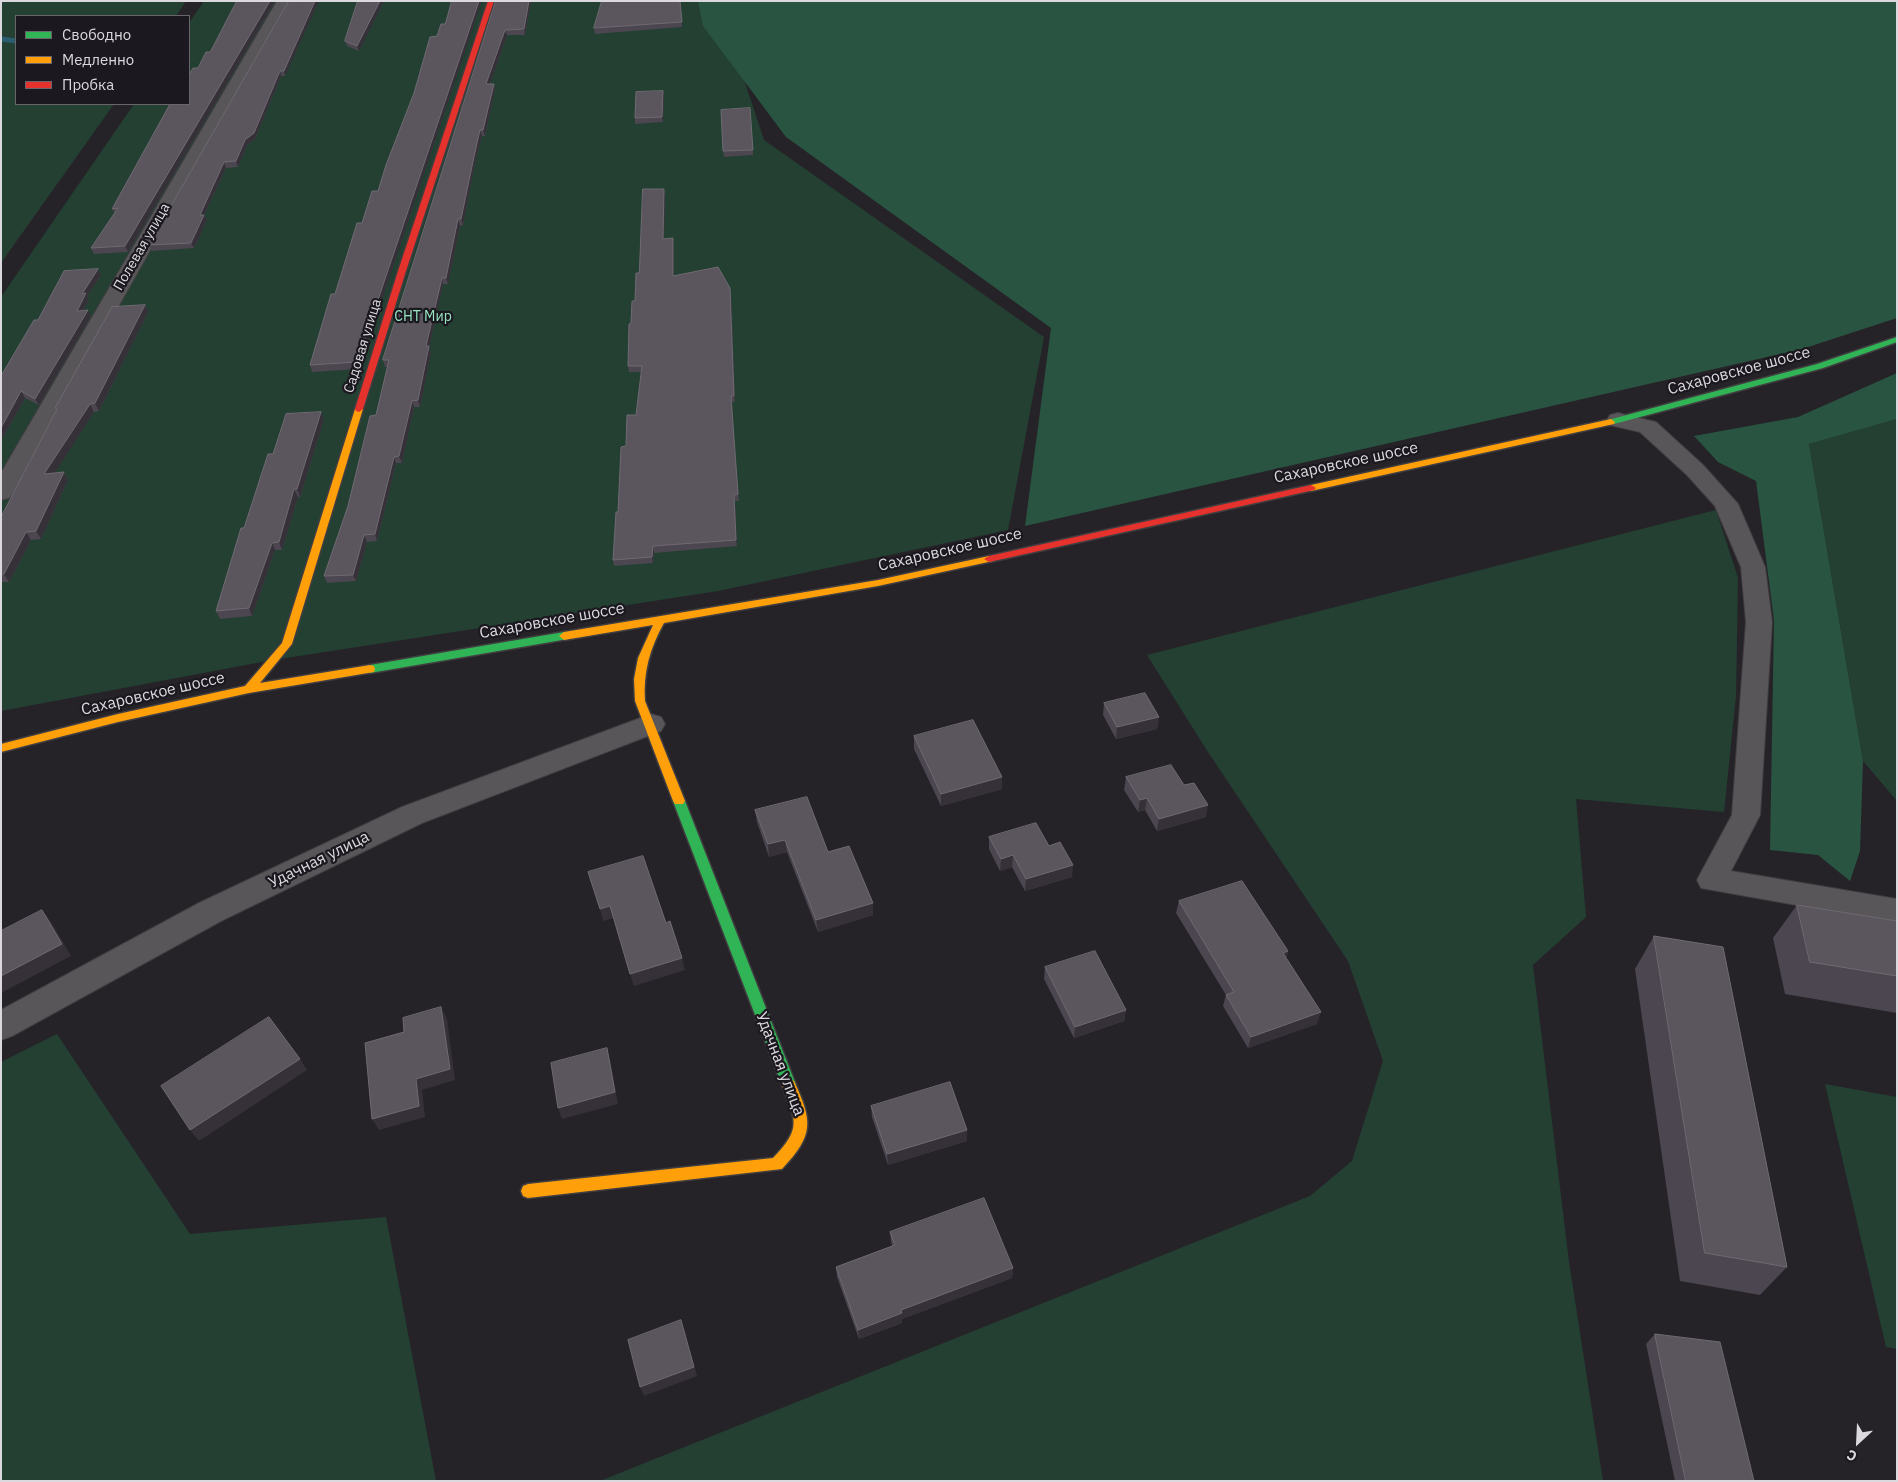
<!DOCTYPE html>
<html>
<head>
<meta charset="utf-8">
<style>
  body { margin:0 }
  #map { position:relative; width:1898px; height:1482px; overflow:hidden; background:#262328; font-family:"IBM Plex Sans",sans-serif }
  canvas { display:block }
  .frame { position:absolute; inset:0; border:2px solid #dcd9de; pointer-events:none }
  .legend { position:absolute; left:15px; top:15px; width:175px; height:90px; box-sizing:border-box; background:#1c181f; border:1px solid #69656b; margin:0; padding:6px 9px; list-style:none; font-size:15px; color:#dcd9de }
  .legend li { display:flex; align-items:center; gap:10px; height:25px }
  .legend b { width:25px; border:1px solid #69656b }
  .north { position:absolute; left:1833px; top:1417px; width:50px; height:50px; -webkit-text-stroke:4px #1c181f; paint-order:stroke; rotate:205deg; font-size:14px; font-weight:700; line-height:20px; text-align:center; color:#dcd9de }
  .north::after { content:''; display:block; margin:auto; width:18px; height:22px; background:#dcd9de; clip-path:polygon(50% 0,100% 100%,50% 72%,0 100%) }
</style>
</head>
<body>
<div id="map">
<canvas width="1898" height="1482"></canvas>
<div class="frame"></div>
<ul class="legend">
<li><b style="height:6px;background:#30b455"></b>Свободно</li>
<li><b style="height:6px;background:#ff9f0a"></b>Медленно</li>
<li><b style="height:6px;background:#e5322d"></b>Пробка</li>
</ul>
<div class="north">С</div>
</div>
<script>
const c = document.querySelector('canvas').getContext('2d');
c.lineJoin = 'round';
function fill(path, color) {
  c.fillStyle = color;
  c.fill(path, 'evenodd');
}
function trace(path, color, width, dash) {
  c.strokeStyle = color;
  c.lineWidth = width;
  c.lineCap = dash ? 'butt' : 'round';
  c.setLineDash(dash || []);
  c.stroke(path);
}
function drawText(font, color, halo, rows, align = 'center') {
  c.font = font + ' "IBM Plex Sans",sans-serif';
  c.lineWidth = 4.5;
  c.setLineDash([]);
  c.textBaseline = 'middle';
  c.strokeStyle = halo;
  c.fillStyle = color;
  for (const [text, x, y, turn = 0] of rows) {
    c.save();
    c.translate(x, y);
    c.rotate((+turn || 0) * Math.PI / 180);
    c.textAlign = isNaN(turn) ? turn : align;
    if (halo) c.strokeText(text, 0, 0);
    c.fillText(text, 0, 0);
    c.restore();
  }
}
const green = new Path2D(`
  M1,1h185l-10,15h-160v88h98l-113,159z
  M204,1h514l46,139 280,197 -36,193 -290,61 -451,70 -266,50v-414l133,-193h55v-81z
  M1897,419v382l-34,-40 -54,-317z
  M1716,510l22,68 -2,118 -12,116 -148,-13 10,118 -53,48 36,297 34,219h-1003l710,-285 42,-35 31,-100 -35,-100 -142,-212 -59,-94z
  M57,1034l133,200 196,-17 50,264h-435v-419z
  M1825,1084l72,13v252l-11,-2z`);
const forest = new Path2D(`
  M698,1h1199v317l-95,31 -777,177 26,-198 -265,-191 -83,-111z
  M1897,373v46l-88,25 54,317 -3,90 -10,30 -32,-26 -48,-5 4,-230 -18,-139 -38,-19 -24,-26 104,-19z`);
const stream = new Path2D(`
  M1,39l15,2`);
const street = new Path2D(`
  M277,1h14l-278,492 -4,5 -8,2v-27z
  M1618,413l38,9 47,43 35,39 27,63 7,55 -12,193 -29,56 166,28v24l-196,-35 -4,-8 35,-65 14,-193 -5,-55 -26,-61 -28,-31 -47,-43 -30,-7 -3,-5 3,-5z
  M651,714l10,3 4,7 -4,7 -239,92 -201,98 -209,115 -11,4v-30l198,-107 203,-96z`);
const fast = new Path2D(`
  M1897,337v5l-74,26 -209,56h-6l-1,-2 1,-2 209,-56z
  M564,632l5,4 -1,3 -198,34 -5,-4 5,-4z
  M679,797l4,1 2,3 111,284 -2,4 -5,2 -5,-2 -2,-4 -109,-284 2,-3z`);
const slow = new Path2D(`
  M359,406l4,3 -71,235 -32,39 110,-18 4,1 1,3 -1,3 -125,21 -131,29 -117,30v-8l117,-30 127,-28 37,-43 73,-234z
  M1611,419l4,3 -1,2 -303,67 -5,-3 5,-3z
  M989,556l4,1 1,2 -1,2 -115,25 -214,37c-14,25 -21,49 -19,78l40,100 -2,3h-8l-2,-3 -38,-100 -1,-22 4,-21 15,-33 -89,15 -5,-4 5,-4 314,-52z
  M789,1079l5,2c19,41 20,54 -12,88l-254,29 -5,-2 -2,-5 2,-5 5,-2 245,-26c29,-30 23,-37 9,-73l2,-4z`);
const jam = new Path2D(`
  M488,1h6l-88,270 -43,138 -4,3 -3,-1 -1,-2 43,-138z
  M1311,485l5,3 -2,2 -325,72 -5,-3 5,-3z`);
const wall = new Path2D(`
  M237,1h38l-147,251 -34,2 -3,-6 24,-35 -3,-4 86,-141 12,-16z
  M289,1l-4,75h-4l-26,63 -8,6 -9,22 -12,1 -22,47 3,5 -13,28 -42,3 -3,-6z
  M358,1l1,50 -12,-5 -2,-5z
  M496,1h35l-6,34h-18l-17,49h4l1,5 -10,47h-3l-6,22 -13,67 -3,1 -12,58h-5l-14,64 2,5 -11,54h-6l-12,56h-6l-19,78 -10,1 -11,39 -29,2 -3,-7 24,-70 28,-91 12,-48h-3l-2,-7z
  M680,1l2,26 -87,7 -1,-6z
  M445,24l-86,345 -47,3 -2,-7 25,-71 27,-71 16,-32 59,-155z
  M664,96l-1,26 -28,2v-6z
  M750,108l3,47 -29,2 -1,-6z
  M664,189l1,6 -1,44 10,5v32l57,18 4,108h-4l8,99h-4l2,45 -83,7 -1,10 -39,3 -1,-6 13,-114 10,-31 5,-43h-12l-1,-6 3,-43 8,-50z
  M101,275l-14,21 2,3 -6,12 8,5 -52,89 -14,-7 -24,43 37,-121z
  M145,305l3,7 -49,99 -5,1 -40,61 10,-1 4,8 -27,59 -10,1 -22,42h-8v-65l55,-107 -1,-2z
  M324,419l-24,78h-2l-16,53h-7l-23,66 -32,3 -4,-8 28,-83 29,-74z
  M1104,703l55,14 -2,12 -41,10 -13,-24z
  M914,736l88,53 -61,17 -27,-57z
  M1126,777l80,40 -49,14 -12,-21 -7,2 -14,-22z
  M755,810l73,42 45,51v12l-55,17 -31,-80 -18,5 -12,-35z
  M989,837l60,9 23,31 -47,14 -13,-24 -12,4 -11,-22z
  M1179,901l109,50 -2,8 31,65 -69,24 -25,-42 3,-11 -50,-82z
  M1797,905l100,16v92l-112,-19 -12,-56z
  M1654,936l133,331 -27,28 -80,-14 -45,-312z
  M1045,967l81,43 -2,11 -50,17 -30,-59z
  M871,1106l96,24v11l-79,24 -16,-48z
  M890,1232l123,36 -1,10 -110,41v4l-43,16 -22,-62 -1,-10 56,-21 -1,-4z
  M1655,1334l99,147h-79l-29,-137z`);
const shadedWall = new Path2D(`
  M270,1h5l-147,251 -3,-6z
  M315,1h4l-34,75 -1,-5z
  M380,1h4l-25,50 -2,-5z
  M479,1h3l-123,368 -2,-7z
  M529,1h2l-6,34 -1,-6z
  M505,30l2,5 -19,55 -2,-6z
  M280,71l1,5 -26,63 -8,6 -9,22 -2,-6 9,-21z
  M494,84l1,5 -10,47 -2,-6z
  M663,91l1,5 -1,26 -1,-5z
  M480,130l2,6 -6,22 -13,67 -2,-6 14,-67z
  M224,162l2,6 -22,47 3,5 -13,28 -3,-5 9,-28z
  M664,189l1,6 -1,50 -1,-6z
  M458,219l2,7 -12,58 -2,-6z
  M673,238l1,6v38l-1,-6z
  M98,269l3,6 -14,21 2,3 -9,18 -3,-6 5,-17z
  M442,278l1,6 -14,64 2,5 -11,54 -2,-7 8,-54z
  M730,288l1,6 4,108 -1,-6z
  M145,305l3,7 -49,99 -4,-8z
  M88,310l3,6 -52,89 -4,-6z
  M21,391l4,7 -24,43v-13z
  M412,401l2,6 -12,56 -3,-7z
  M90,404l4,8 -45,70 -5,-8z
  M321,412l3,7 -24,78 -3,-8z
  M394,457l2,6 -19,78 -2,-7z
  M64,472l4,8 -27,59 -5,-8z
  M294,489l4,8 -16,53 -3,-8z
  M734,495l1,6 2,45 -1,-6z
  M26,532l5,8 -22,42 -5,-8z
  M364,535l3,7 -11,39 -3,-6z
  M272,543l3,7 -23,66 -3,-8z
  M653,546l1,7 -1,10 -1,-6z
  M1159,717l-2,12 -41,10 1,-12z
  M1002,777v12l-61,17v-12z
  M1147,798l-2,12 -7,2 2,-12z
  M1208,805l-2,12 -49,14 2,-12z
  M785,840l2,12 -18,5 -1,-13z
  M1013,855l-1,12 -12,4 1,-12z
  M1073,865l-1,12 -47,14 1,-12z
  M873,903v12l-55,17 -2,-12z
  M610,906l4,12 -11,3 -3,-12z
  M42,910l9,12 20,34 -70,37v-17z
  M1288,951l-3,12 -2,-10z
  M682,958l3,12 -51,16 -4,-12z
  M441,1007l6,12 8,61 -33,10 3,27 -46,13 -7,-11 44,-40z
  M1126,1010l-2,11 -50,17 1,-11z
  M1321,1012l-4,12 -69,24 3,-11z
  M607,1048l3,12 8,44 -56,15 -4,-11z
  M300,1059l7,11 -108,71 -9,-11z
  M967,1130v11l-79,24 -1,-11z
  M1013,1268l-1,10 -110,41v4l-43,16 -1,-9 43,-20z
  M681,1320l16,56 -53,20 -4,-9z`);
const building = new Path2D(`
  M237,1h33l-145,245 -34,2 27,-40 -6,1 58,-105h19v-29l4,-7h5l8,-16h4z
  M289,1h26l-31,70h-4l-26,62 -9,7 -9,21 -12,1 -24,53h4l-13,28 -42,2z
  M358,1h22l-23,45 -12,-5z
  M452,1h27l-122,361 -47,3 21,-71h4l22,-71h5l10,-32h6l8,-26 28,-72 16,-56 7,-1 4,-12h4z
  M496,1h33l-5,28 -19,1 -19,54h8l-11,46h-3l-5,22 -14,67h-3l-12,59h-4l-16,68h3l-11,54 -6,1 -13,55 -5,1 -19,77 -11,1 -11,40 -29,1 24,-70 22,-90 6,-1 13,-55h-6z
  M602,1h78l2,21 -88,6z
  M663,91l-1,26 -27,1 1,-26z
  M750,108l3,42 -30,1 -2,-41z
  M643,189h21l-1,50 10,-1v38l45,-9 12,21 4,108h-3l7,98 -4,1 2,45 -83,6 -1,11 -39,3 3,-48h2l3,-65 5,-1 1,-31h9l6,-49h-14l1,-42 2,-1 1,-22h3l1,-28h3z
  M98,269l-16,25 4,-1 -9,18 11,-1 -53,89 -14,-8 -20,37v-52l33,-56h4l26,-49z
  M145,305l-50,98 -5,1 -46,70 20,-2 -28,59 -10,1 -22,42h-3v-57l56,-108 -2,-1 57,-101z
  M321,412l-24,77h-3l-15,53 -7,1 -23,65 -33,3 25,-83h3l24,-74h5l13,-40z
  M1145,693l14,24 -42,10 -13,-24z
  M973,720l29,57 -61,17 -27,-58z
  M1171,765l13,20 10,-2 14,22 -49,14 -12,-21 -7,2 -14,-23z
  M807,797l21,55 21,-6 24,57 -57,17 -31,-80 -17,4 -13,-34z
  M1036,823l13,23 11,-4 13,23 -47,14 -13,-24 -12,4 -12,-22z
  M643,856l23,67 4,-2 12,37 -52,16 -20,-68 -10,3 -12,-37z
  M1242,881l46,70 -5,2 38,59 -70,25 -25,-42 8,-3 -55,-91z
  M1797,905l100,16v55l-87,-14z
  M42,910l20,34 -61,32v-45z
  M1654,936l69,11 64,320 -82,-14z
  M1095,951l31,59 -51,17 -30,-60z
  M441,1007l9,62 -34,10 3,27 -47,13 -7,-76 39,-11 -1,-14z
  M269,1017l31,42 -110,71 -29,-44z
  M607,1048l8,44 -57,16 -7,-45z
  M950,1082l17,48 -80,24 -16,-48z
  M984,1198l29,70 -112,42 1,3 -44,17 -22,-63 59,-22 -5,-13z
  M681,1320l13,47 -54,20 -12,-47z
  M1655,1334l65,8 34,139h-68z`);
const farStreetnames = [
  ["Полевая улица",142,247,-60],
  ["Садовая улица",363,346,-73]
];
const farParknames = [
  ["СНТ Мир",423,317]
];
const streetNames = [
  ["Сахаровское шоссе",1739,371,-15],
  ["Сахаровское шоссе",1346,463,-12],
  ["Сахаровское шоссе",950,550,-13],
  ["Сахаровское шоссе",552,621,-10],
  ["Сахаровское шоссе",153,694,-13],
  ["Удачная улица",319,860,-26],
  ["Удачная улица",780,1064,69]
];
fill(green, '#234033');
fill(forest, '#295442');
trace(stream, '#2b5d71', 5);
trace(street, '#403e41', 2);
trace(fast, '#403e41', 3);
trace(slow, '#403e41', 3);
trace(jam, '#403e41', 3);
fill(street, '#585659');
fill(fast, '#30b455');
fill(slow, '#ff9f0a');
fill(jam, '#e5322d');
fill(wall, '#4b464f');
fill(shadedWall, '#363139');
fill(building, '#5b565e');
trace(building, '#6f6a72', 1);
drawText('14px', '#dcd9de', '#1c181f', farStreetnames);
drawText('14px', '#96e8c2', '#1c181f', farParknames);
drawText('16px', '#dcd9de', '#1c181f', streetNames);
</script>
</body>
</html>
